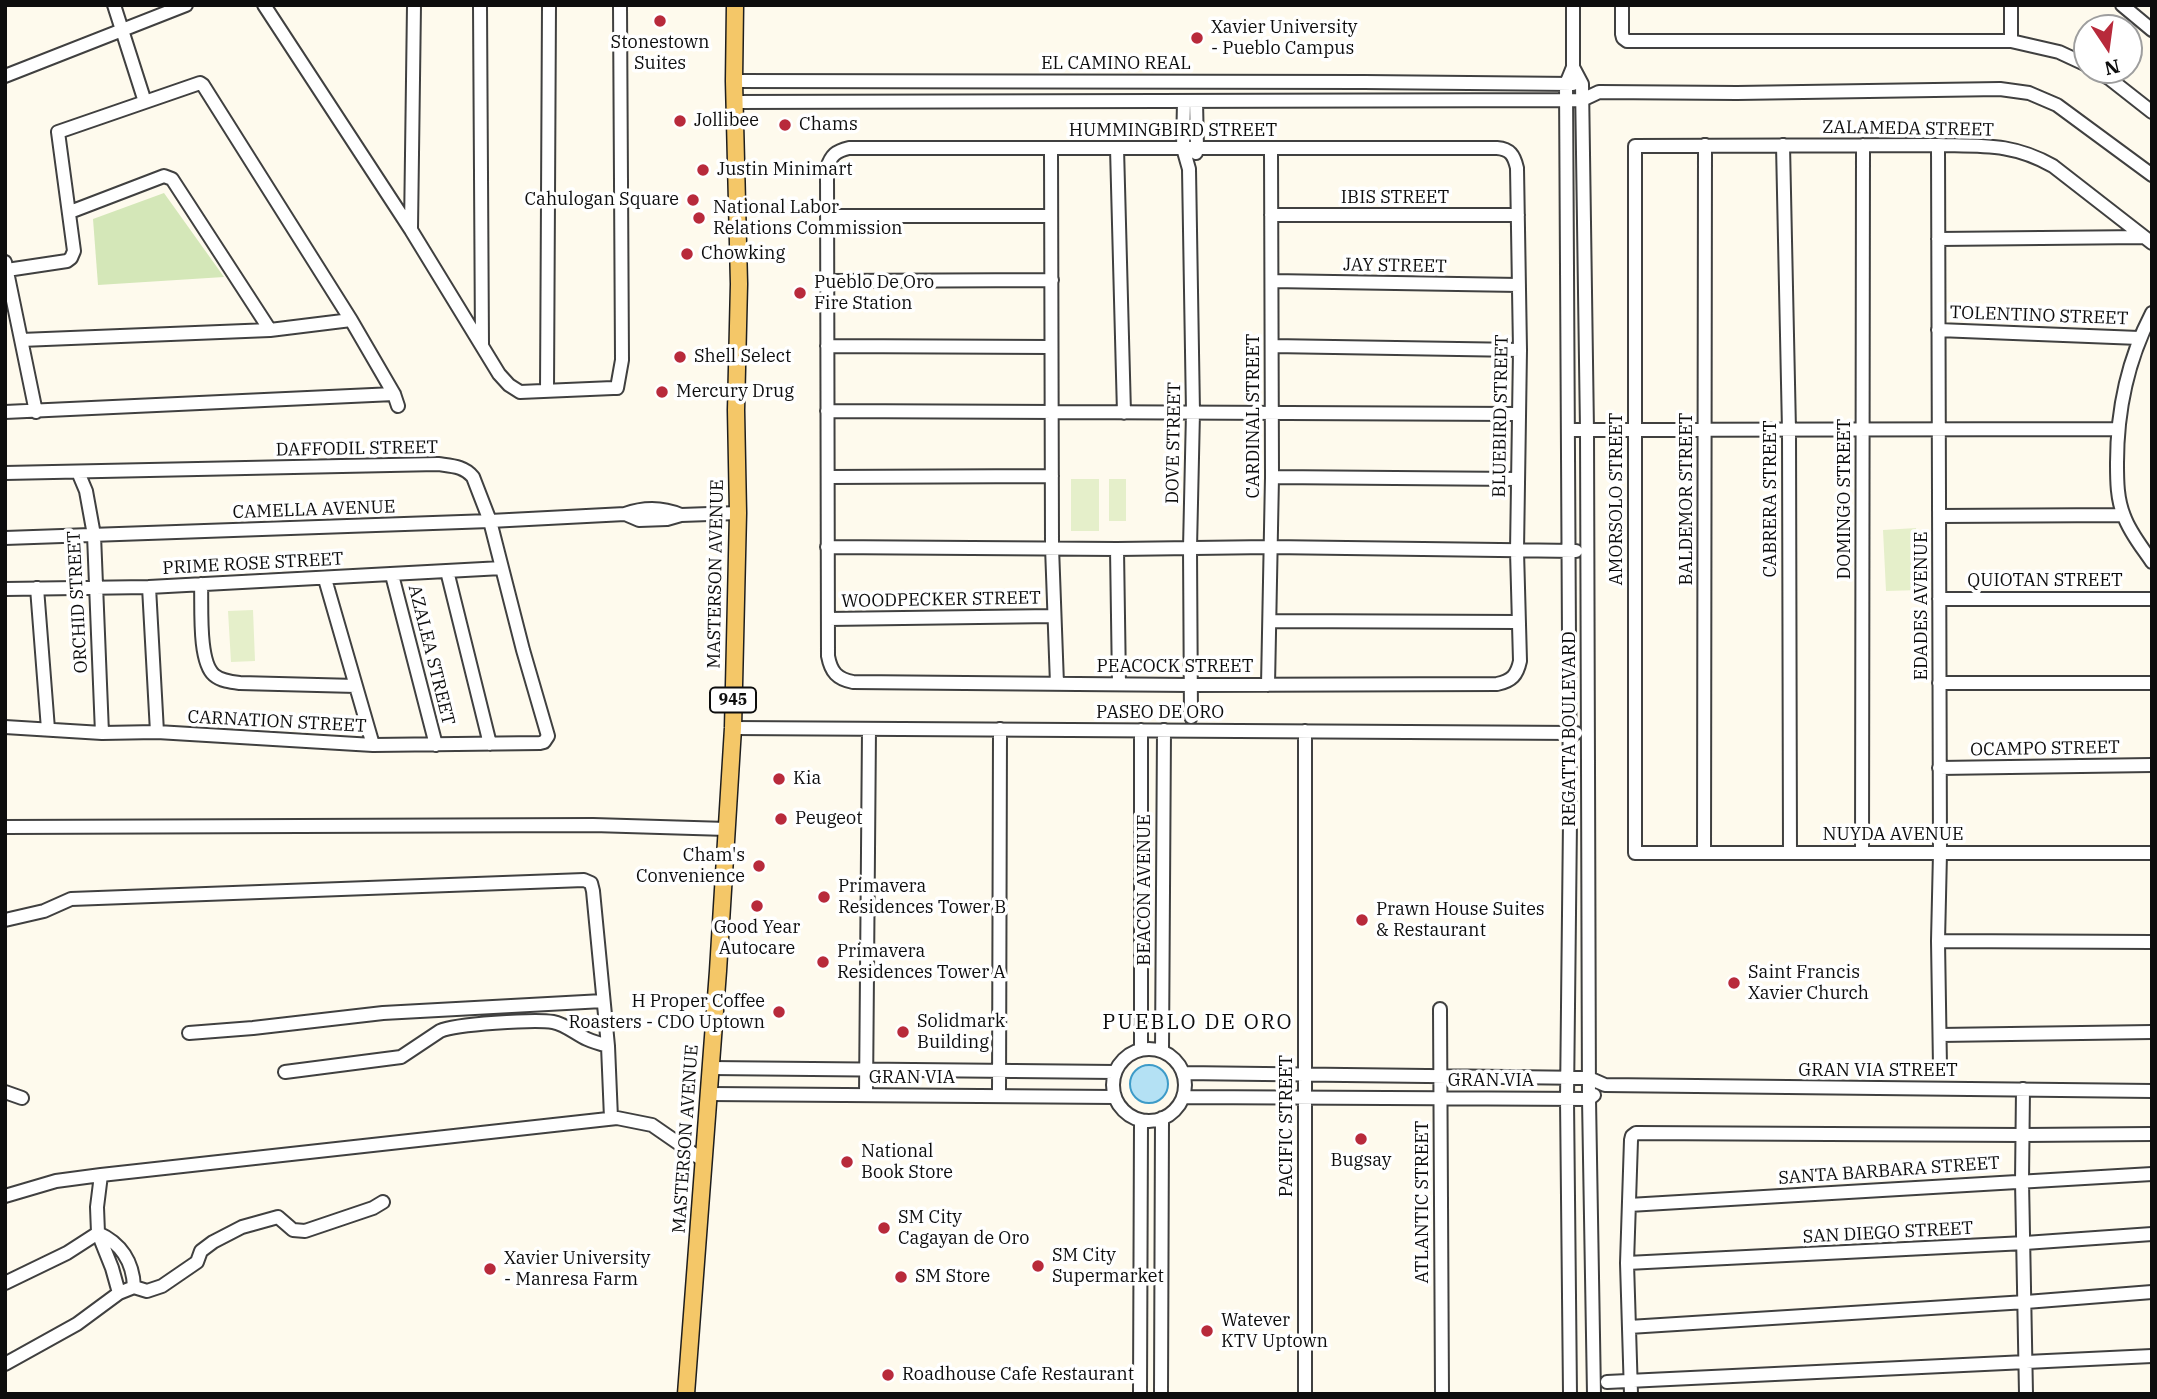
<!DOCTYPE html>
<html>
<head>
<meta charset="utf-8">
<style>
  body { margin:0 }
  #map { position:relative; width:2157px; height:1399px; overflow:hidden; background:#fefaed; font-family:"IBM Plex Serif",serif }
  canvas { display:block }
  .frame { position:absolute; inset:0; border:7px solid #0d0d0d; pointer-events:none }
  .north { position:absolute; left:2073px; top:14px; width:70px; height:70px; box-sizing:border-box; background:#fff; border:2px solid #9e9e9e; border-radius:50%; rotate:167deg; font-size:19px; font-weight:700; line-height:28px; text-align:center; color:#0d0d0d }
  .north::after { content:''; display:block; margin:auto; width:24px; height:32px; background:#b82a3b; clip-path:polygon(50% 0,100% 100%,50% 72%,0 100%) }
</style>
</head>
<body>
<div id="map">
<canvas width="2157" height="1399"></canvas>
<div class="frame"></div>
<div class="north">N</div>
</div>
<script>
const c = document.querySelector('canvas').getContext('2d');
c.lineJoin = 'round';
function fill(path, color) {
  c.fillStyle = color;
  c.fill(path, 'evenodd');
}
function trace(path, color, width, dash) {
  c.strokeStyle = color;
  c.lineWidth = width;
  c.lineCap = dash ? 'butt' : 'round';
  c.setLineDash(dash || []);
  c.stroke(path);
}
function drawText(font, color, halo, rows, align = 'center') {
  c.font = font + ' "IBM Plex Serif",serif';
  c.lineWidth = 7;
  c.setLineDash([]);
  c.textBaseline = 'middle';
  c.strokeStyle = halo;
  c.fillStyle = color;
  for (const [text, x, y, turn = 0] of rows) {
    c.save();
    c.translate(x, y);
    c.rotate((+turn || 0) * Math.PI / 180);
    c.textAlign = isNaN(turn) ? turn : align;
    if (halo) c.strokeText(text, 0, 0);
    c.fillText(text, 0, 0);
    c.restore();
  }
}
const green = new Path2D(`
  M164,193l60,84 -126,8 -5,-66z`);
const pitch = new Path2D(`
  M1071,479h28v52h-28z
  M1109,479h17v42h-17z
  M1916,528l4,62 -34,1 -3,-61z
  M253,610l2,51 -24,1 -3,-51z`);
const water = new Path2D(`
  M1130 1084a19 19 0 1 1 38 0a19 19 0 1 1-38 0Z`);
const minor = new Path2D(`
  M114,5l31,97
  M264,5l147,225 88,144 10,11 11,7 93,-4h4l5,-28 -2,-355
  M480,5l2,339
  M1622,5v29l1,4 4,3h384l48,11 28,13
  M2122,5l30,25
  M2011,41v-36
  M1573,67l9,17 5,346 2,669 5,295
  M2095,70l15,9 42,33
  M5,76l181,-71
  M734,81l630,1 209,2
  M734,102l848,-2 17,-8 138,1 263,-4 29,4 28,12 95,70
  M1184,102l-1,46 6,21 4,243 -3,136 1,169
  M1783,145l6,285 1,423
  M1938,145l2,708 -2,88 2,126
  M849,148h648c13,1 17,7 20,20l3,182 -3,201 3,110c-3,14 -8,20 -23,23l-307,1 -337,-3c-16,-3 -22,-10 -25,-26l-1,-488c4,-13 9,-17 22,-20z
  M1051,148l1,399 5,137
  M1117,148l7,265
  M1196,153l1,-5 -1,-47
  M70,212l94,-36 8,3 98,151
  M1271,215h247
  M827,216h224
  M411,229l3,-224
  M1938,239l206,-2
  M2152,243l-99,-77c-40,-23 -70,-20 -115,-21l-303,1v707h517
  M5,262l31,150
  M7,270l60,-9 4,-3 3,-7 -16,-119 142,-49 3,2 148,235 43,74 4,12
  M827,281l225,-1
  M1272,281l247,4
  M2152,313c-25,48 -35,96 -35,150 0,18 0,36 7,53 6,17 18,31 28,46
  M1938,330l201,8
  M21,340l249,-10 81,-10
  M827,346l224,1
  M1272,346l248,4
  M547,391l2,-386
  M827,411l691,3
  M5,412l389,-18
  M1568,430l549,-1
  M78,472l8,19 8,44 8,198
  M5,473l433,-9c14,2 26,2 35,13l17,44 33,129 25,86 -4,6 -4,1 -167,2 -216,-13 -55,1 -97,-6
  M828,477l224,-1
  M1272,477l246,2
  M625,514l14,6 28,-1 14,-4 57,-2
  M1939,516l184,-1
  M5,538l485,-17 135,-7c19,-7 37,-7 56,1
  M827,547l290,2 153,-2 306,4
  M1117,549l2,135
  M447,571l43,173
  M392,575l44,170
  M325,579l48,166
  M201,584c1,22 -3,77 13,91 7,6 17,7 26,8l116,3
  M149,587l8,145
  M37,588l11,141
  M5,589l144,-2 353,-19
  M1939,599h213
  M828,619l226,-3
  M1270,621l249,1
  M1939,683h213
  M1268,685l4,-208 -1,-329
  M733,728l843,5
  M1305,731v663
  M1939,768l213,-3
  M5,827l588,-2 134,4
  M1704,853l1,-708
  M1862,853l1,-708
  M5,920l39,-9 27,-12 513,-19 7,3 2,8 15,155 3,72
  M1938,941l214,1
  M1440,1009l2,385
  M189,1033l64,-5 130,-15 220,-12
  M1940,1035l212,-3
  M1113 1085a36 36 0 1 1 72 0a36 36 0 1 1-72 0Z
  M1141,1049v-319
  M1162,1051l2,-321
  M711,1068l404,4
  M285,1072l116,-15 39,-26c15,-7 95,-12 113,-9 12,2 23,12 34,17 7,3 14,5 21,7
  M1183,1073l406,5 16,7 547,6
  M2023,1089l-1,92 4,213
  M5,1092l17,6
  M709,1094l406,3
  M866,1095l3,-366
  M999,1096l1,-367
  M1183,1097l406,2 5,-4
  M5,1196l51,-15 45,-6 516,-57 35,7 52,36
  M1629,1205l523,-31
  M98,1233l14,35 7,25
  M1627,1263l398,-20 127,-9
  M5,1283l62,-30 31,-20 -1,-26 4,-32
  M134,1287l13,4 15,-5 35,-24 4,-11 12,-9 29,-15 36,-10 15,13 12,1 68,-23 10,-6
  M1629,1327l397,-25 126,-10
  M5,1364l72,-40 42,-31 15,-6c-1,-25 -13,-44 -36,-54
  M1607,1382l545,-26
  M1140,1394l1,-274
  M1161,1394l1,-276
  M1570,1394l-3,-295 3,-278 -4,-737 7,-17v-62
  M1631,1394l-4,-131 4,-123 1,-4 4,-3 387,2 129,-1`);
const major = new Path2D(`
  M686,1394l32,-423 15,-243 5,-215 -2,-103 3,-126 -5,-203 1,-76`);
const markers = [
  [660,21,7,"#b82a3b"],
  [1197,38,7,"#b82a3b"],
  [680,121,7,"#b82a3b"],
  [785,125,7,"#b82a3b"],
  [703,170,7,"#b82a3b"],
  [693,200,7,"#b82a3b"],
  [699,218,7,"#b82a3b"],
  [687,254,7,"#b82a3b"],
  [800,293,7,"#b82a3b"],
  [680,357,7,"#b82a3b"],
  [662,392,7,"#b82a3b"],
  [779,779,7,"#b82a3b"],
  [781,819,7,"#b82a3b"],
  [759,866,7,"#b82a3b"],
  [824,897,7,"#b82a3b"],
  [757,906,7,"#b82a3b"],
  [1362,920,7,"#b82a3b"],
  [823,962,7,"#b82a3b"],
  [1734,983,7,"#b82a3b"],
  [779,1012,7,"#b82a3b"],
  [903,1032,7,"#b82a3b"],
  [1361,1139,7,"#b82a3b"],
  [847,1162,7,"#b82a3b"],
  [884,1228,7,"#b82a3b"],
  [1038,1266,7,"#b82a3b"],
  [490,1269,7,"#b82a3b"],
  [901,1277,7,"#b82a3b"],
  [1207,1331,7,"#b82a3b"],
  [888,1375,7,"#b82a3b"]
];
const shields = [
  [733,700,46]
];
const shieldNames = [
  ["945",733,700]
];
const poiNames = [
  ["Xavier University",1211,28],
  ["- Pueblo Campus",1211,49],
  ["Stonestown",660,43,"center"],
  ["Suites",660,64,"center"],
  ["Jollibee",694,121],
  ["Chams",799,125],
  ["Justin Minimart",717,170],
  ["Cahulogan Square",679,200,"right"],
  ["National Labor",713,208],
  ["Relations Commission",713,229],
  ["Chowking",701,254],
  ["Pueblo De Oro",814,283],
  ["Fire Station",814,304],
  ["Shell Select",694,357],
  ["Mercury Drug",676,392],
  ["Kia",793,779],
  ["Peugeot",795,819],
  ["Cham's",745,856,"right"],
  ["Convenience",745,877,"right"],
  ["Primavera",838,887],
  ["Residences Tower B",838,908],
  ["Prawn House Suites",1376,910],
  ["& Restaurant",1376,931],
  ["Good Year",757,928,"center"],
  ["Autocare",757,949,"center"],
  ["Primavera",837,952],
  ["Residences Tower A",837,973],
  ["Saint Francis",1748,973],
  ["Xavier Church",1748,994],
  ["H Proper Coffee",765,1002,"right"],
  ["Roasters - CDO Uptown",765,1023,"right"],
  ["Solidmark",917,1022],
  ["Building",917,1043],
  ["National",861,1152],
  ["Book Store",861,1173],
  ["Bugsay",1361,1161,"center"],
  ["SM City",898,1218],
  ["Cagayan de Oro",898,1239],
  ["SM City",1052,1256],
  ["Supermarket",1052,1277],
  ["Xavier University",504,1259],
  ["- Manresa Farm",504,1280],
  ["SM Store",915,1277],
  ["Watever",1221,1321],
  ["KTV Uptown",1221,1342],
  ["Roadhouse Cafe Restaurant",902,1375]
];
const streetNames = [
  ["EL CAMINO REAL",1116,64],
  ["ZALAMEDA STREET",1908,129,1],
  ["HUMMINGBIRD STREET",1173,131],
  ["IBIS STREET",1395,198],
  ["JAY STREET",1395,266,1],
  ["TOLENTINO STREET",2039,316,2],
  ["CARDINAL STREET",1254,416,-90],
  ["BLUEBIRD STREET",1501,416,-89],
  ["DOVE STREET",1174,443,-89],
  ["DAFFODIL STREET",357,449,-1],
  ["AMORSOLO STREET",1617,499,-90],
  ["BALDEMOR STREET",1687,499,-90],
  ["CABRERA STREET",1771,499,-90],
  ["DOMINGO STREET",1845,499,-90],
  ["CAMELLA AVENUE",314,510,-2],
  ["PRIME ROSE STREET",253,564,-3],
  ["MASTERSON AVENUE",716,574,-89],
  ["QUIOTAN STREET",2045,581],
  ["WOODPECKER STREET",941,600,-1],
  ["ORCHID STREET",78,602,-93],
  ["EDADES AVENUE",1922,606,-90],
  ["AZALEA STREET",431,655,76],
  ["PEACOCK STREET",1175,667],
  ["PASEO DE ORO",1160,713],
  ["CARNATION STREET",277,722,3],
  ["REGATTA BOULEVARD",1570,729,-90],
  ["OCAMPO STREET",2045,749,-1],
  ["NUYDA AVENUE",1893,835],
  ["BEACON AVENUE",1145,890,-90],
  ["GRAN VIA STREET",1878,1071],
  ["GRAN VIA",912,1078],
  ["GRAN VIA",1491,1081],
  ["PACIFIC STREET",1287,1126,-90],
  ["MASTERSON AVENUE",686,1139,-86],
  ["SANTA BARBARA STREET",1889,1171,-4],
  ["ATLANTIC STREET",1423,1202,-90],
  ["SAN DIEGO STREET",1888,1233,-3]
];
const quarterNames = [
  ["PUEBLO DE ORO",1198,1023]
];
fill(green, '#d4e7b8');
fill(pitch, '#e5efca');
fill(water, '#b4e1f4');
trace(water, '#3d9bc8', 2);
trace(minor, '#404040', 16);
trace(major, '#1e1e1e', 19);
trace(minor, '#fff', 12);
trace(major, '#f4c768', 16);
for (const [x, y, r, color] of markers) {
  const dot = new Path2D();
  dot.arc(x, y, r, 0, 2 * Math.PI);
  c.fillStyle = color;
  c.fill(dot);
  trace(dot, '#fff', 2.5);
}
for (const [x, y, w] of shields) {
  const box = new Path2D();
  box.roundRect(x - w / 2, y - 12.5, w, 25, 5);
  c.fillStyle = '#fff';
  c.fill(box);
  trace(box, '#0d0d0d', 2);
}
drawText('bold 16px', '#0d0d0d', null, shieldNames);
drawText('18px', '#0d0d0d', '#fff', poiNames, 'left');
drawText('18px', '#0d0d0d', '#fff', streetNames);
c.letterSpacing = '2px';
drawText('21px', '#0d0d0d', '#fff', quarterNames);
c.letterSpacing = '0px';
</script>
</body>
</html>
